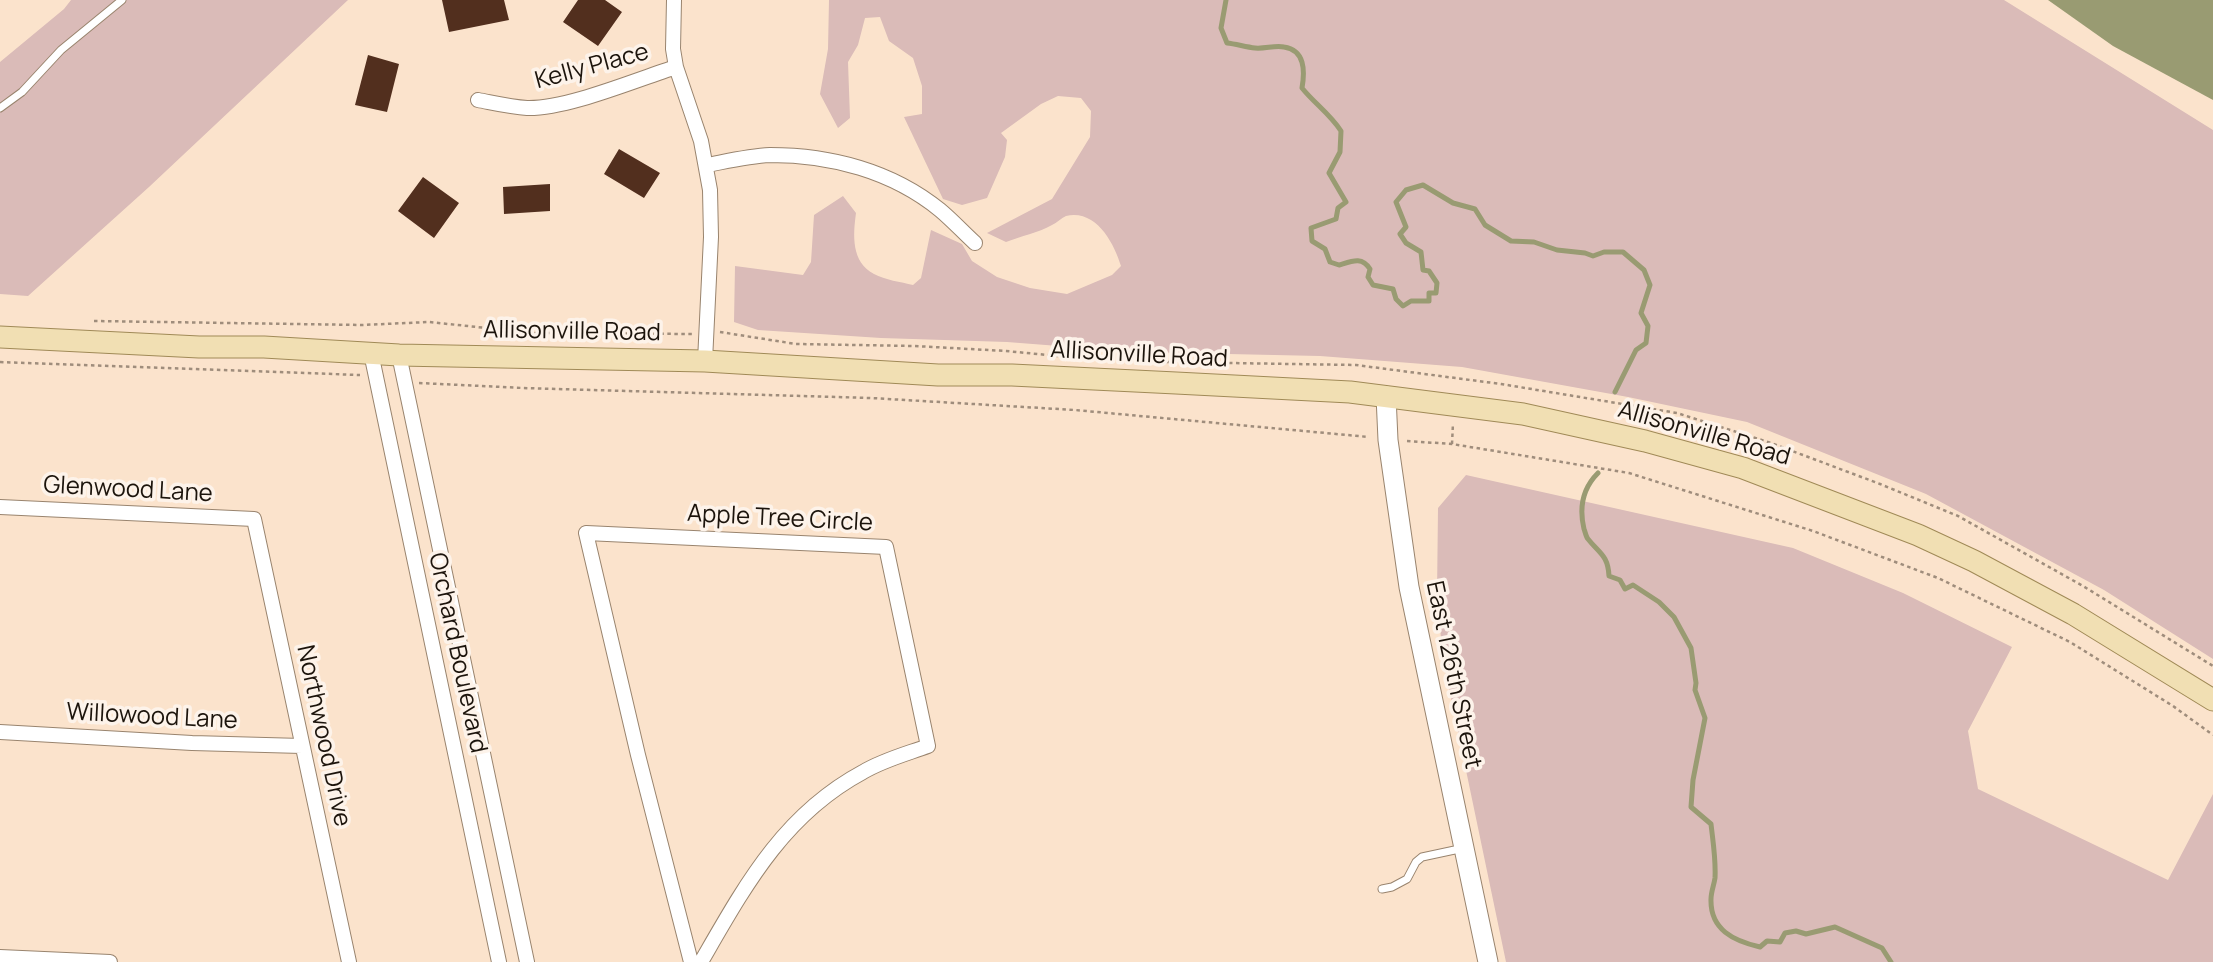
<!DOCTYPE html>
<html>
<head>
<meta charset="utf-8">
<style>
  body { margin:0 }
  canvas { display:block; background:#fbe3cc }
</style>
</head>
<body>
<canvas width="2213" height="962"></canvas>
<script>
const c = document.querySelector('canvas').getContext('2d');
c.lineJoin = 'round';
function fill(path, color) {
  c.fillStyle = color;
  c.fill(path, 'evenodd');
}
function trace(path, color, width, dash) {
  c.strokeStyle = color;
  c.lineWidth = width;
  c.lineCap = dash ? 'butt' : 'round';
  c.setLineDash(dash || []);
  c.stroke(path);
}
function drawText(font, color, halo, rows, align = 'center') {
  c.font = font + ' Manrope,sans-serif';
  c.lineWidth = 7;
  c.setLineDash([]);
  c.textBaseline = 'middle';
  c.strokeStyle = halo;
  c.fillStyle = color;
  for (const [text, x, y, turn = 0] of rows) {
    c.save();
    c.translate(x, y);
    c.rotate((+turn || 0) * Math.PI / 180);
    c.textAlign = isNaN(turn) ? turn : align;
    if (halo) c.strokeText(text, 0, 0);
    c.fillText(text, 0, 0);
    c.restore();
  }
}
const green = new Path2D(`
  M71,0h277l-199,187 -121,109 -28,-2v-232l64,-53z
  M829,0h1175l209,130v529l-109,-69 -178,-96 -179,-72 -119,-25 -166,-30 -142,-11 -184,-4 -129,-10 -126,-4 -123,-8 -24,-8 1,-56 68,9 8,-13 3,-47 29,-19 13,17c-3,22 -5,49 18,61 11,6 27,8 39,11l8,-7 10,-48 31,14 10,17 25,16 33,11 37,6 45,-19 9,-9c-7,-23 -25,-57 -55,-50 -5,2 -9,7 -14,9 -14,8 -31,11 -46,17l-19,-9 65,-34 38,-62 1,-26 -10,-13 -23,-2 -17,8 -40,29 6,7 -2,17 -18,41 -25,7 -19,-6 -39,-82 18,-3v-28l-9,-28 -24,-17 -9,-24 -15,1 -7,27 -10,17 2,56 -12,10 -18,-34 8,-45z
  M1466,475l327,73 110,45 109,54 -44,84 10,58 190,91 45,-86v168h-707l-63,-302 -6,-65 1,-87z`);
const water = new Path2D(`
  M2048,0h165v100l-100,-54z`);
const stream = new Path2D(`
  M1226,0l-5,28 6,15c9,1 19,4 28,5 10,1 20,-3 29,-1 21,3 21,24 18,41 12,15 28,26 39,43l-1,21 -11,21 17,29 -8,6 -2,11 -25,9 1,13 13,8 5,13 9,3c13,-4 23,-9 31,4l-2,8 5,8 20,4 3,10 7,7 8,-5h18v-8h7l1,-10 -8,-12 -6,-1 -2,-18 -15,-9 -6,-9 6,-7 -10,-25 10,-12 17,-5 30,18 22,6 10,16 26,16 23,1 23,8 28,3 8,3 11,-4h19l21,18 6,15 -9,28 7,13 -2,17 -10,7 -21,42
  M1598,473c-15,15 -19,35 -14,56 1,2 2,8 4,10 11,14 20,16 21,37l11,4 5,9 8,-4 26,17 15,15 17,31 5,35 -1,7 10,28 -12,62 -2,27 20,17c2,18 5,35 4,54 -1,7 -4,14 -4,21 -1,31 23,42 49,48l7,-6 13,1 5,-9 11,-2 10,3 29,-7 47,21 9,14`);
const building = new Path2D(`
  M442,0h62l5,20 -60,12z
  M578,0h27l17,12 -24,34 -35,-24z
  M368,55l31,9 -12,48 -32,-7z
  M619,149l41,24 -16,25 -40,-24z
  M423,177l36,26 -25,35 -36,-27z
  M550,184v27l-46,3 -1,-27z`);
const path = new Path2D(`
  M94,321l268,4 67,-3 106,11 157,1
  M720,332l76,12 119,2 91,5 73,7
  M0,362l360,13
  M1166,362l190,3 145,19 176,29 94,30 109,41 78,32 125,70 130,80
  M419,383l104,5 348,10 204,12 294,27
  M1407,441l45,3 177,29 184,58 125,47 132,64 103,64 40,29
  M1452,444l1,-21`);
const service = new Path2D(`
  M0,108l22,-16 39,-42 61,-50
  M1382,889l10,-2 15,-8 9,-17 6,-5 42,-9`);
const minor = new Path2D(`
  M674,0l-1,49 3,18 25,74 9,49 1,47 -6,124
  M478,100c16,3 33,7 49,8 40,1 108,-28 149,-41
  M707,165c21,-4 42,-9 63,-10 61,0 122,16 170,55 12,10 23,22 35,33
  M371,353l128,609
  M399,355l128,607
  M0,507l254,12 95,443
  M0,732l192,11 110,3
  M0,957l110,5
  M691,962l-53,-207 -52,-222 300,14 42,199c-22,8 -45,14 -65,26 -80,43 -118,114 -162,190`);
const secondary = new Path2D(`
  M1386,396l2,44 21,147 79,375`);
const primary = new Path2D(`
  M0,337l199,10h65l135,8 306,6 233,14h74l164,8 174,9 173,22 122,27 98,27 175,67 56,26 99,53 140,86`);
const streetNames = [
  ["Kelly Place",592,67,-15],
  ["Allisonville Road",572,332,1],
  ["Allisonville Road",1139,355,3],
  ["Allisonville Road",1704,434,16],
  ["Glenwood Lane",128,490,3],
  ["Apple Tree Circle",780,519,3],
  ["Orchard Boulevard",457,653,78],
  ["East 126th Street",1453,675,78],
  ["Willowood Lane",152,717,3],
  ["Northwood Drive",323,736,78]
];
fill(green, '#dabbb8');
fill(water, '#999b72');
trace(stream, '#999b72', 5);
fill(building, '#522f1e');
trace(service, '#99846e', 9);
trace(minor, '#99846e', 16);
trace(secondary, '#99846e', 21);
trace(primary, '#a08a57', 23);
trace(path, '#9f8d7c', 2.5, [3.5, 3.5]);
trace(service, '#fff', 7);
trace(minor, '#fff', 14);
trace(secondary, '#fff', 19);
trace(primary, '#f1dfb3', 21);
drawText('24px', '#1c140c', '#fdf3ea', streetNames);
</script>
</body>
</html>
